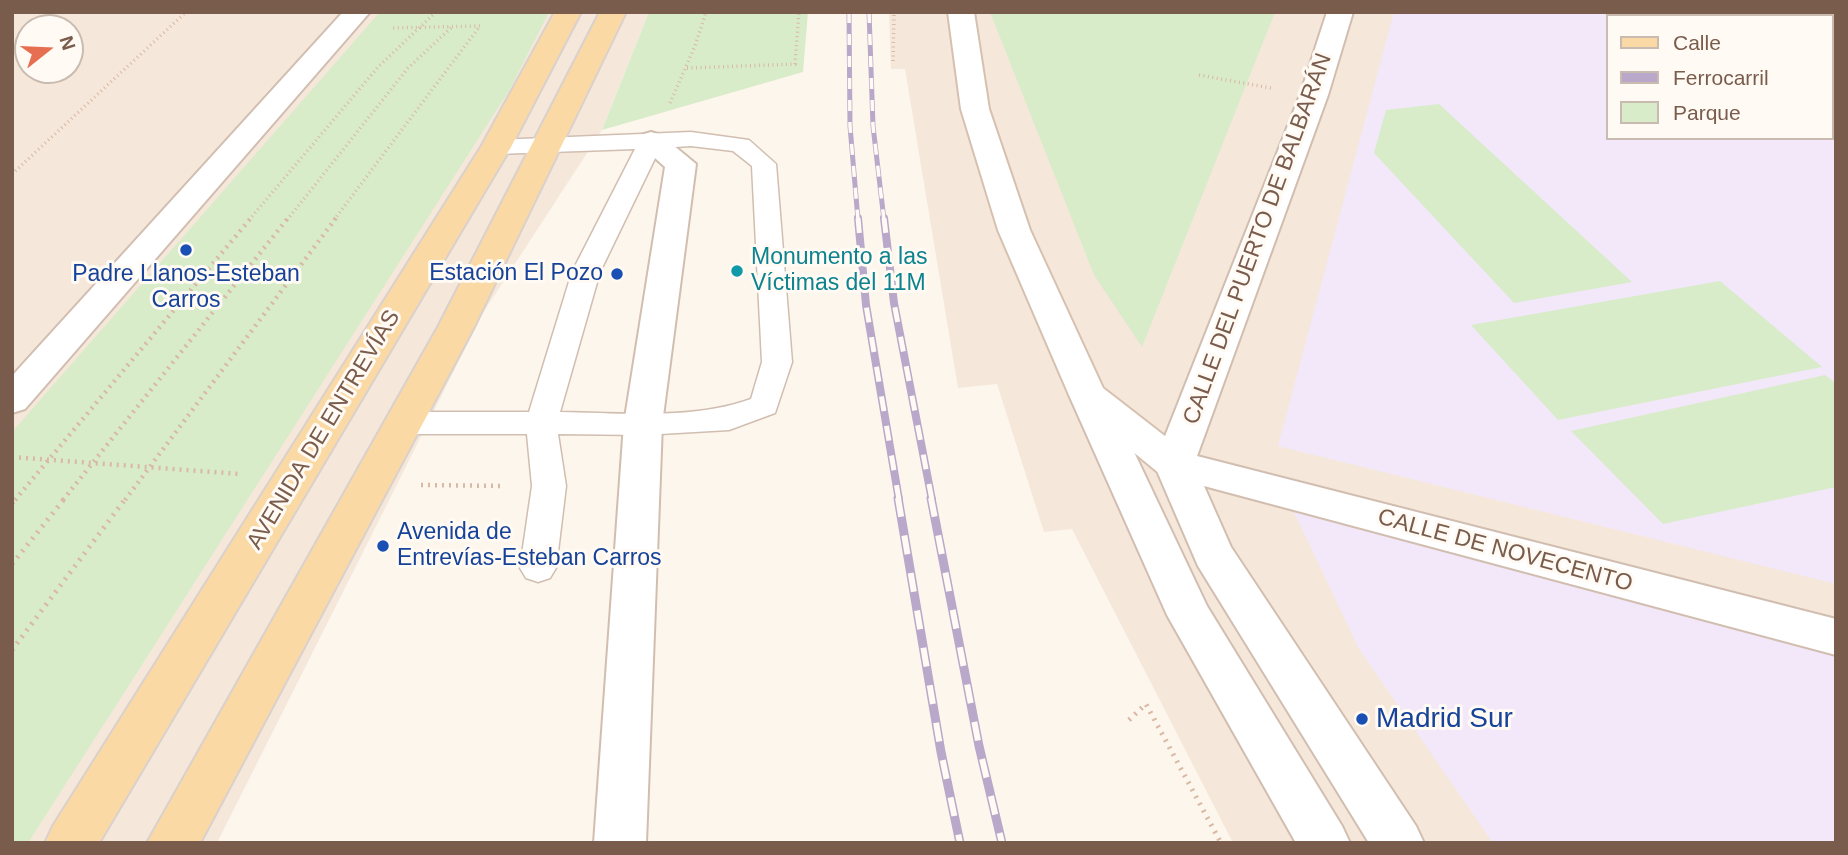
<!DOCTYPE html>
<html>
<head>
<meta charset="utf-8">
<style>
  body { margin:0 }
  #map { position:relative; width:1848px; height:855px; overflow:hidden; background:#fdf6ec; font-family:Helvetica,sans-serif }
  canvas { display:block }
  .frame { position:absolute; inset:0; border:14px solid #7a5c4d; pointer-events:none }
  .legend { position:absolute; left:1606px; top:14px; width:228px; height:126px; box-sizing:border-box; background:#fffaf3; border:2px solid #cabbb1; margin:0; padding:9px 12px; list-style:none; font-size:21px; color:#7a5c4d }
  .legend li { display:flex; align-items:center; gap:14px; height:35px }
  .legend b { width:35px; border:2px solid #cabbb1 }
  .north { position:absolute; left:14px; top:14px; width:70px; height:70px; box-sizing:border-box; background:#fffaf3; border:2px solid #cabbb1; border-radius:50%; rotate:72deg; font-size:19px; font-weight:700; line-height:28px; text-align:center; color:#7a5c4d }
  .north::after { content:''; display:block; margin:auto; width:24px; height:32px; background:#e76f51; clip-path:polygon(50% 0,100% 100%,50% 72%,0 100%) }
</style>
</head>
<body>
<div id="map">
<canvas width="1848" height="855"></canvas>
<div class="frame"></div>
<ul class="legend">
<li><b style="height:9px;background:#fbd9a5"></b>Calle</li>
<li><b style="height:9px;background:#b9a8c9"></b>Ferrocarril</li>
<li><b style="height:19px;background:#d8ecc9"></b>Parque</li>
</ul>
<div class="north">N</div>
</div>
<script>
const c = document.querySelector('canvas').getContext('2d');
c.lineJoin = 'round';
function fill(path, color) {
  c.fillStyle = color;
  c.fill(path, 'evenodd');
}
function trace(path, color, width, dash) {
  c.strokeStyle = color;
  c.lineWidth = width;
  c.lineCap = dash ? 'butt' : 'round';
  c.setLineDash(dash || []);
  c.stroke(path);
}
function drawText(font, color, halo, rows, align = 'center') {
  c.font = font + ' Helvetica,sans-serif';
  c.lineWidth = 6;
  c.setLineDash([]);
  c.textBaseline = 'middle';
  c.strokeStyle = halo;
  c.fillStyle = color;
  for (const [text, x, y, turn = 0] of rows) {
    c.save();
    c.translate(x, y);
    c.rotate((+turn || 0) * Math.PI / 180);
    c.textAlign = isNaN(turn) ? turn : align;
    if (halo) c.strokeText(text, 0, 0);
    c.fillText(text, 0, 0);
    c.restore();
  }
}
const residential = new Path2D(`
  M12,12h637l-47,118 -119,183 -266,530h-205zM28,28h42v42h-42z
  M889,12h947v831h-603l-161,-314 -28,3 -47,-148 -39,4 -53,-319h-14zM1608,16h224v122h-224z`);
const education = new Path2D(`
  M1394,12h353l23,4h-162v122h224v-112h4v558l-558,-138z
  M1293,510l543,145v188h-343l-134,-194z`);
const green = new Path2D(`
  M380,12h169l-39,77 -482,754h-16v-411z
  M649,12h159l-5,60 -201,58z
  M990,12h285l-133,335 -48,-72z
  M1439,104l193,178 -118,21 -140,-150 12,-43z
  M1720,281l102,86 -264,53 -87,-95z
  M1825,375l11,8v104l-173,37 -92,-93z`);
const pathFar2 = new Path2D(`
  M893,61l1,-49
  M687,68l108,-4 4,-52
  M1199,75l72,13
  M670,103l25,-57 11,-34
  M12,174l174,-162
  M249,220l129,-153 58,-55
  M287,220l121,-152 45,-42
  M334,220l146,-194 -89,2`);
const pathFar1 = new Path2D(`
  M12,457l228,17
  M421,485l83,1
  M15,500l236,-282
  M63,500l225,-282
  M125,500l211,-282`);
const path = new Path2D(`
  M12,503l4,-5
  M12,564l53,-66
  M12,650l114,-152
  M1129,720l17,-16 75,139`);
const lane = new Path2D(`
  M691,132l58,8 27,24 16,198 -17,51 -46,17 -86,5 -85,-1 8,52 -10,82 -6,10 -12,4 -12,-4 -6,-10 12,-82 -5,-52h-122l-11,-3 -5,-8 5,-8 11,-3h124l43,-140 63,-123 -139,5 -9,-2 -3,-5 3,-5 9,-2zM691,146l42,5 19,15 10,196 -11,37c-57,21 -131,14 -191,13l40,-140 60,-124z`);
const street = new Path2D(`
  M343,12h27l-345,397 -13,4v-37z
  M1327,12h26l-25,83 -131,361 639,163v36l-632,-169 27,61 185,279 8,17h-55l-171,-277 -44,-102 146,-369z
  M651,132l10,3 35,29 -34,260 -16,419h-52l30,-419 41,-257 -29,-26 5,-6z
  M1088,382l13,4 6,9 100,211 135,220 8,17h-54l-129,-228 -98,-220 6,-9z`);
const secondary = new Path2D(`
  M948,12h26l15,97 41,121 73,158 85,66 6,10 -6,10 -14,4 -14,-4 -85,-70 -6,-9 -71,-165 -37,-121z`);
const primary = new Path2D(`
  M555,12h26l-70,135 -412,696h-54l8,-17 428,-679z
  M600,12h26l-152,315 -274,516h-53l291,-516z`);
const railFar2 = new Path2D(`
  M849,12l1,114 8,94
  M869,12l4,114 11,94`);
const railFar1 = new Path2D(`
  M858,218l8,87 33,195
  M884,218l10,85 38,197`);
const rail = new Path2D(`
  M898,498l43,254 19,91
  M931,498l48,248 23,97`);
const markers = [
  [186,250,7,"#1a4fb4"],
  [737,271,7,"#0f9aa8"],
  [617,274,7,"#1a4fb4"],
  [383,546,7,"#1a4fb4"],
  [1362,719,7,"#1a4fb4"]
];
const streetNames = [
  ["CALLE DEL PUERTO DE BALBARÁN",1258,239,-70],
  ["AVENIDA DE ENTREVÍAS",324,430,-59],
  ["CALLE DE NOVECENTO",1505,551,15]
];
const cultureNames = [
  ["Monumento a las",751,258],
  ["Víctimas del 11M",751,284]
];
const transitNames = [
  ["Estación El Pozo",603,274],
  ["Padre Llanos-Esteban",186,275,"center"],
  ["Carros",186,301,"center"],
  ["Avenida de",397,533,"left"],
  ["Entrevías-Esteban Carros",397,559,"left"]
];
const nearTransitnames = [
  ["Madrid Sur",1376,719]
];
fill(residential, '#f5e8da');
fill(education, '#f3e8fa');
fill(green, '#d8ecc9');
trace(lane, '#d1beb0', 3);
trace(street, '#d1beb0', 4);
trace(secondary, '#d6c0b0', 4);
trace(primary, '#dad1cd', 4);
trace(pathFar2, '#d9b8a5', 3.5, [1, 3.5]);
trace(pathFar1, '#d9b8a5', 4.5, [2, 5]);
trace(path, '#d9b8a5', 5, [2, 6]);
fill(lane, '#fff');
fill(street, '#fff');
fill(secondary, '#fff');
fill(primary, '#fbd9a5');
trace(railFar2, '#b9a8c9', 5);
trace(railFar1, '#b9a8c9', 8);
trace(rail, '#b9a8c9', 9);
trace(railFar2, '#fffaf3', 3.5, [11]);
trace(railFar1, '#fffaf3', 5, [15]);
trace(rail, '#fffaf3', 6, [19]);
for (const [x, y, r, color] of markers) {
  const dot = new Path2D();
  dot.arc(x, y, r, 0, 2 * Math.PI);
  c.fillStyle = color;
  c.fill(dot);
  trace(dot, '#fffaf3', 2.5);
}
drawText('23px', '#7a5c4d', '#fffaf3', streetNames);
drawText('23px', '#0d838f', '#fffaf3', cultureNames, 'left');
drawText('23px', '#164399', '#fffaf3', transitNames, 'right');
drawText('28px', '#164399', '#fffaf3', nearTransitnames, 'left');
</script>
</body>
</html>
